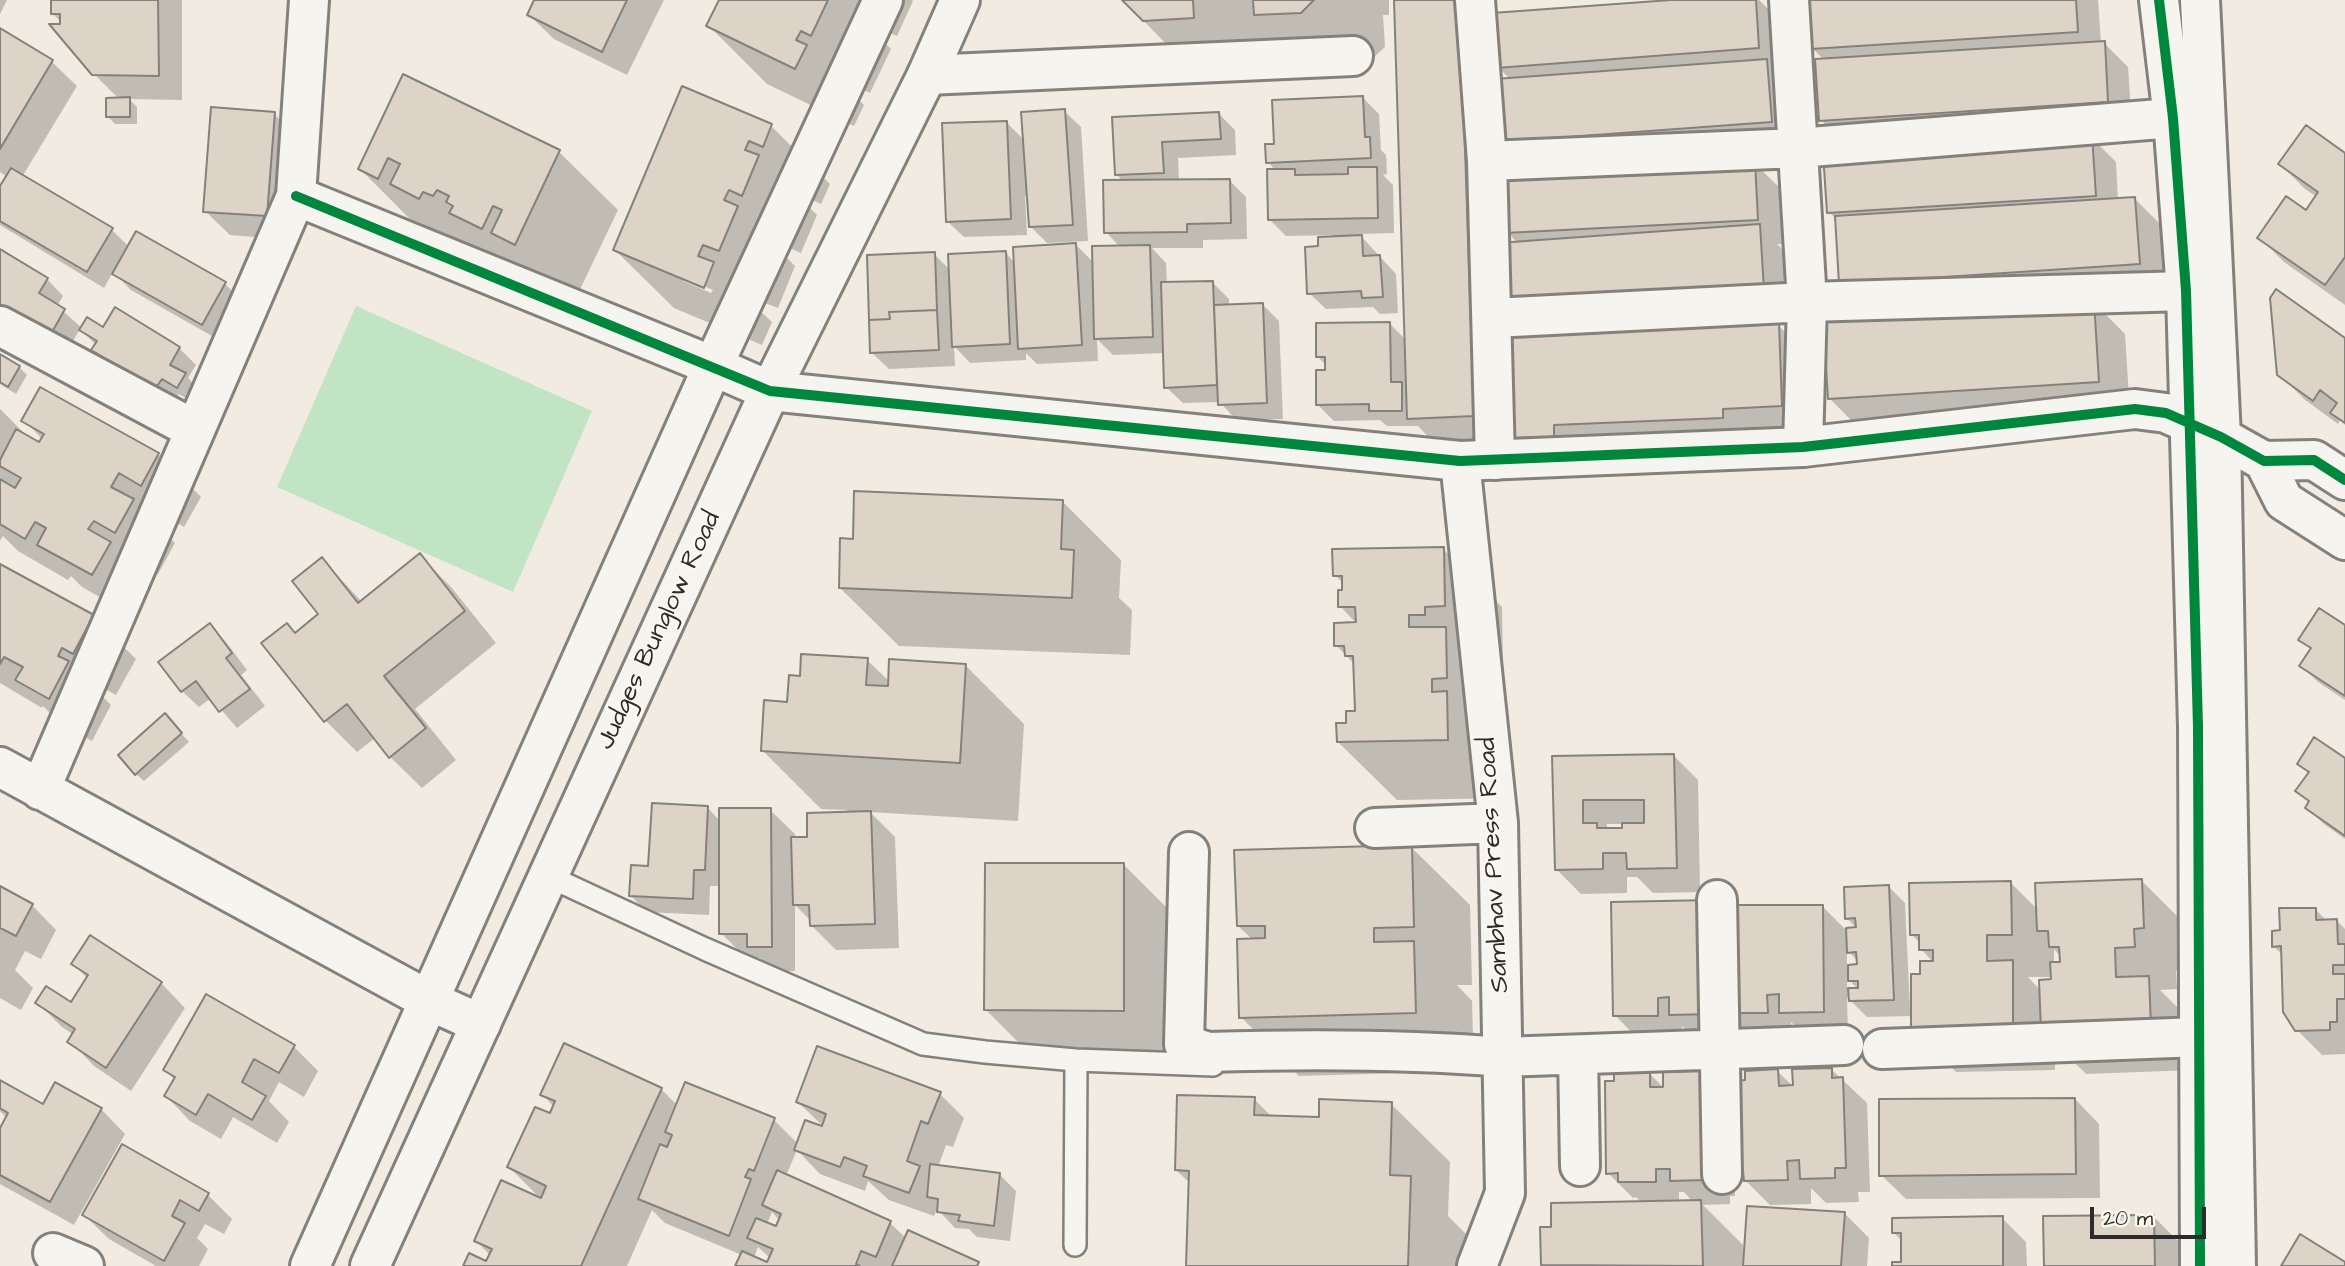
<!DOCTYPE html>
<html>
<head>
<meta charset="utf-8">
<style>
  body { margin:0 }
  #map { position:relative; width:2345px; height:1266px; overflow:hidden; background:#f1ebe1; font-family:"Architects Daughter",sans-serif }
  canvas { display:block }
  .scale { position:absolute; left:2090px; top:1207px; width:116px; height:32px; box-sizing:border-box; border:4px solid #2b2b2b; border-top:0; padding-left:9px; font-size:21px; line-height:24px; white-space:nowrap; color:#2b2b2b; -webkit-text-stroke:5px #fbf7ec; paint-order:stroke }
</style>
</head>
<body>
<div id="map">
<canvas width="2345" height="1266"></canvas>
<div class="scale">20 m</div>
</div>
<script>
const c = document.querySelector('canvas').getContext('2d');
c.lineJoin = 'round';
function fill(path, color) {
  c.fillStyle = color;
  c.fill(path, 'evenodd');
}
function trace(path, color, width, dash) {
  c.strokeStyle = color;
  c.lineWidth = width;
  c.lineCap = dash ? 'butt' : 'round';
  c.setLineDash(dash || []);
  c.stroke(path);
}
function drawText(font, color, halo, rows, align = 'center') {
  c.font = font + ' "Architects Daughter",sans-serif';
  c.lineWidth = 5;
  c.setLineDash([]);
  c.textBaseline = 'middle';
  c.strokeStyle = halo;
  c.fillStyle = color;
  for (const [text, x, y, turn = 0] of rows) {
    c.save();
    c.translate(x, y);
    c.rotate((+turn || 0) * Math.PI / 180);
    c.textAlign = isNaN(turn) ? turn : align;
    if (halo) c.strokeText(text, 0, 0);
    c.fillText(text, 0, 0);
    c.restore();
  }
}
const green = new Path2D(`
  M356,306l236,105 -79,181 -236,-105z`);
const shadow = new Path2D(`
  M0,0h7l-7,14z
  M53,0h129v100l-53,-1 8,8v17h-22l-8,-8 12,-17 -26,-26 -31,-50 -9,-9z
  M536,0h128l-37,75 -73,-36 -25,-24z
  M721,0h191l1,1 -16,35 -13,-6 -4,8 11,11 -21,44 -11,-5 -3,9 8,8 -10,21 -87,-42 -58,-58z
  M1123,0h266v15h-6l2,32 -25,23 -178,-10z
  M1396,0l95,15 204,-15h64l20,20 16,126 -269,20 -16,-87 -12,-12v178l20,-2 -11,-11 247,-69 25,24 3,57h-5l6,6 5,64 -232,17 222,-6 32,32 3,80 -372,13 -23,-24h-31l-7,-6 -46,1 -17,-17 10,-32v-6l-10,-10 73,-32 17,17z
  M1809,0h289l3,43h3l24,24 4,59 -287,18 -24,-24 3,-60 -12,-12z
  M0,30l52,32 25,24 -55,91 90,53 17,17 8,-14 88,51 17,16 -23,40 -88,-50 -18,-18 -9,16 -104,-63v-36l7,-12 -7,-5z
  M404,76l155,76 59,58 -44,92 -65,-31 -17,-18 -10,-4 -4,7 -27,-14 -12,-11 -2,5 -19,-9 -58,-58z
  M683,89l88,37 59,58 -9,20 -13,-6 -3,5 12,12 -16,38 -14,-6 -3,8 11,11 -17,42 -16,-6 -4,7 14,13 -10,23 -88,-37 -59,-58zM683,277l30,13 -2,3 -28,-12z
  M1363,98l16,16 2,36 5,5 1,19 -4,1 10,10 1,48 -35,1 37,40 2,39 -18,1 -7,-7 -47,2 -17,-16 11,-46 13,-9v-3l-47,1 -17,-17 7,-48 -8,-9 8,-17z
  M1064,111l17,16 7,114 -41,2 -17,-17 -2,-31 -3,1 2,39 -63,2 -17,-16 59,-99 19,19z
  M274,114l24,24 -7,102 -61,-5 -25,-24z
  M1219,114l16,16 1,25 -58,3 1,23 50,-1 17,17 1,42 -44,1v8h-51l14,15 1,21 45,-2 17,17v7l34,-1 16,16 4,98 -47,1 -16,-18 -37,1 -17,-16 -1,-34 -52,2 -16,-16 1,22 -61,3 -11,-11v7l-56,3 -16,-17 1,20 -66,3 -17,-16 62,-99 17,17 55,-18 9,10 61,-18 18,18 26,-16 -14,-15 18,-50 -8,-8 -2,-56z
  M2091,137l25,25 2,38 17,-1 31,31 4,65 -79,5 34,34 5,79 -269,17 -32,-32 46,-81 -38,-97 -8,-8z
  M2345,155v150l-61,-43 -25,-25 48,-25 10,-15 -12,-8 -25,-25z
  M0,251l47,28 16,17 -6,10 25,22 22,1 75,19 17,17 -8,13 13,13 -7,12 -15,-9 -7,10 -62,-38 -17,-16 3,-5 -16,-16 -12,21 -68,-40z
  M2345,340v85l-5,-5 -2,4 -34,-25 -25,-25z
  M0,356l19,11 8,8 -11,19 -16,-10z
  M0,409l30,30 10,6 3,-5 -19,-20 134,34 43,43 -17,30 -22,-13 -5,10 18,19 -17,31 -21,-12 -3,5 18,19 -17,31 -53,-30 -11,-11 -3,4 -50,-29 -15,-15 -3,5z
  M1062,501l59,59 -2,38 13,12 -2,45 -231,-9 -59,-58 14,-48z
  M1443,549l59,58 1,57h-22l22,23 3,111 -109,2 -59,-58 18,-29 -1,-48 -19,-20 21,-21 -17,-18 4,-22 -9,-9z
  M420,556l31,31 45,56 -81,66 41,51 -34,28 -32,-31 -15,-19 -18,14 -31,-31 -62,-78 32,-8 24,-21 2,-55 40,43z
  M0,566l93,51 43,42 -20,36 -11,-6 -3,7 9,9 -19,36 -32,-18 -17,-17 -1,2 -42,-25z
  M209,625l17,17 21,28 -6,5 24,31 -28,22 -26,-30 -12,9 -17,-16z
  M2345,627v73l-27,-18 -17,-16 11,-16 -11,-11z
  M867,660l23,22 75,-17 59,59 -6,97 -148,-9 25,25 4,111 -63,2 -24,-24 -1,-5 -16,-16v66h-22l-13,-13h-14l-25,-25v-47h-11l-1,29 -62,-3 -17,-17 20,-27 58,-60 12,13 50,-11 25,24v5l14,-1 38,-25v-3l-26,-1 -59,-59 39,-73z
  M173,724l16,18 -45,39 -8,-7z
  M1673,755l25,25 2,112 -47,1 -16,-16h-10v16l-46,1 -24,-24 -3,-112zM1607,824h17v6h-17z
  M2345,760v79l-21,-15 -17,-16 3,-5 -12,-12 11,-17 -10,-11z
  M1411,847l59,58 2,80h-15l15,16 2,70 -175,5 -58,-59 12,-77 -15,-14z
  M1124,865l58,58 -1,146 -137,-1 -58,-58z
  M2141,880l43,43 2,47 -10,1 1,18 -17,1 31,31 2,49 -107,4 -31,-31v27l-99,2 -43,-43v-13l-46,1 -20,-20 1,39h-42l-15,-14 1,15h-42l-12,-12 -43,14 -13,-13v13l-43,1 -24,-25 109,-101 98,-8 23,23h12l-10,-11 41,-32 17,17 5,106h3l8,-34 13,-12 -13,-14v-5l-9,-9 99,-52 27,27zM2054,949l7,8 1,7h-8zM1847,950l12,12v4l-12,1zM2028,977h25v4l-12,10zM1847,978l12,12h-12z
  M0,888l32,17 24,25 -15,29 -16,-8 -10,19 18,18 -12,22 -21,-12z
  M2315,909l12,12h10l8,8v125l-23,1 -25,-25 -14,-75 -10,-9 9,-14z
  M73,963l88,20 24,25 -54,83 -37,-25 -24,-25 4,-6 -12,-8 -25,-25 34,2 17,-25z
  M294,1047l24,24 -14,26 -25,-15 -10,19 20,21 -12,21 -44,-26 -12,22 -31,-18 -24,-25 9,-16 -10,-10z
  M1831,1069l36,34 3,89h-12l1,10 -33,1 -15,-15v16l-41,1 -25,-25v-4l-5,-5 37,-100 18,17z
  M1699,1073l34,32 2,91h-5v8l-27,1 40,40v11l101,-43 25,25 -2,28h-323l-2,-2 11,-35 89,-26 -6,-6 -3,1 -25,-25 8,-91 34,-8 15,15zM1679,1192h5l9,10 -14,1z
  M0,1084l44,22 57,3 24,25 -51,91 -74,-41v-52l7,-14 -7,-7z
  M686,1084l88,36 24,24 28,-15 -28,-27 142,-8 24,24 -11,29 -7,-2 -8,22 61,7 17,17 -6,50 -33,-4 -8,-8 -14,-1 -18,-19 -3,7 -45,-16 -21,-19 -3,10 -45,-17 -23,-24 -11,26 104,47 16,15 74,28h-243l5,-11 -77,-32 -13,-13 -25,56h-162l22,-2 4,-8 -15,-15 66,-41 -33,-33 41,-52 4,-8 -12,-13 119,-5 17,17zM772,1212l8,9 -3,8 -10,-5zM758,1247l13,12 -3,6 -14,-7z
  M1254,1099l18,18 48,1 71,-14 59,58 -2,54 20,20 -1,30h-279l3,-82 -15,-14z
  M2075,1099l24,25 1,74 -194,1 -25,-24z
  M208,1195l24,24 -8,15 -19,-10 -8,14 11,11 -9,17h-43l-47,-27 -25,-24z
  M2154,1217l24,24v25h-133z
  M2002,1218l24,24 1,24h-133l9,-2v-22l-10,-10z`);
const building = new Path2D(`
  M51,0h107l1,76 -67,-1 -43,-51h11v-10h-9z
  M534,0h93l-25,52 -75,-37z
  M719,0h109l-17,36 -10,-5 -5,9 11,5 -12,24 -89,-43z
  M1122,0h71l1,18 -51,3z
  M1253,0h61l-13,13 -47,2z
  M1394,0h66l14,416 -67,3z
  M1671,0h85l3,48 -263,20 -4,-55z
  M1807,0h269l2,32 -267,17z
  M0,28l53,32 -53,89z
  M2105,41l3,61 -289,19 -4,-62z
  M1767,59l5,63 -273,20 -4,-63z
  M403,74l157,76 -45,95 -24,-12 11,-23 -9,-4 -11,23 -33,-16 4,-7 -7,-4 3,-6 -12,-6 -4,6 -10,-4 -4,7 -29,-15 10,-20 -12,-6 -10,21 -20,-10z
  M682,86l90,38 -9,23 -14,-6 -4,9 14,5 -17,41 -13,-6 -5,10 14,6 -19,45 -16,-6 -5,11 16,6 -10,26 -91,-38z
  M1363,96l2,41h5l1,21 -105,5 -1,-19h9l-2,-44z
  M130,97v20h-24v-19z
  M211,107l64,5 -8,104 -64,-4z
  M1065,109l8,116 -44,2 -8,-115z
  M1219,112l2,27 -59,3 2,31 -49,2 -3,-58z
  M1007,121l4,98 -65,3 -4,-99z
  M2306,125l39,28v104l-20,28 -68,-47 29,-42 20,14 12,-18 -40,-28z
  M2092,135l4,61 -269,17 -4,-60z
  M1755,161l3,59 -253,13 -3,-59z
  M1348,167h29l1,51 -110,2 -1,-51h28v6l53,-1z
  M11,168l102,60 -26,44 -87,-51v-35z
  M1230,179l1,44 -44,1v8l-83,1 -1,-53z
  M2135,197l5,67 -301,20 -4,-68z
  M1760,224l4,66 -262,19 -4,-66z
  M136,231l90,51 -24,43 -90,-51z
  M1362,235l1,21 17,-1 3,42 -21,1 -1,-7 -54,3 -2,-47 13,-1v-9z
  M1076,243l6,102 -64,4 -5,-102z
  M1150,245l3,92 -59,2 -2,-93z
  M0,249l48,29 -9,15 26,16 -14,25 -51,-29z
  M1006,251l4,93 -58,3 -4,-93z
  M935,252l2,58 -48,2 1,7 -21,1 -2,-65z
  M1213,281l4,104 -53,3 -3,-106z
  M2276,289l69,49v85l-15,-10 7,-10 -17,-13 -7,11 -36,-26 -7,-77z
  M2094,301l5,81 -271,17 -5,-81z
  M1263,303l4,100 -49,2 -4,-100z
  M115,307l65,40 -10,18 16,8 -9,15 -15,-9 -7,10 -64,-39 6,-9 -18,-11 8,-13 16,10z
  M937,310l2,40 -69,3 -1,-33 21,-1 -1,-7z
  M1390,322l1,60h11v29h-33v-7l-53,1v-35h9v-13h-9v-34z
  M1779,323l3,83 -59,3v9l-169,7v12l-46,1 -4,-104z
  M0,354l20,12 -12,21 -8,-5z
  M40,387l119,66 -18,33 -22,-13 -8,14 23,12 -19,34 -21,-12 -6,8 23,13 -19,33 -55,-30 9,-17 -11,-6 -10,17 -25,-15v-45l15,9 6,-10 -21,-12v-6l16,-31 23,13 5,-8 -23,-13z
  M854,491l209,9 -2,49 13,1 -2,48 -233,-10 1,-50 13,1z
  M1444,547l1,59 -20,1v8h-16v12h37l1,51 -15,1v13l15,-1 1,49 -111,2 -1,-19h10v-12h9l-2,-55h-8l-1,-10h-10v-23l22,-1 -1,-15h-17v-17h4v-14h-9l-1,-27z
  M420,553l45,58 -81,65 42,52 -37,30 -42,-54 -23,18 -63,-79 26,-20 8,10 23,-19 -26,-33 30,-24 36,46z
  M0,564l94,51 -21,39 -11,-6 -4,8 11,5 -20,38 -34,-19 8,-13 -19,-10 -4,7z
  M2319,608l26,17v71l-46,-30 12,-18 -13,-8z
  M210,623l22,30 -6,5 24,31 -31,23 -23,-31 -15,11 -23,-30z
  M801,654l67,4 -2,27 22,1 1,-27 77,5 -6,99 -199,-12 3,-51 23,2 2,-27 11,1z
  M165,713l17,20 -47,42 -17,-20z
  M2314,737l31,21v78l-40,-28 4,-7 -14,-10 14,-19 -12,-8z
  M1674,754l3,114 -50,1 -1,-16h-23v16l-48,1 -3,-114zM1583,800h61v23h-22v5h-25v-5h-14z
  M652,803l56,3 -3,64h-11l-1,29 -64,-3 2,-31 17,1z
  M719,808h52l1,139h-25v-13h-28z
  M871,811l4,113 -65,2 -1,-21h-16l-2,-68h16v-24z
  M1412,845l2,82 -40,1v14l40,-1 2,72 -177,5 -2,-79 28,-1v-12h-28l-3,-76z
  M985,863h139v148l-140,-1z
  M2142,879l2,49 -10,1 1,18 -20,1 1,29 33,-1 2,51 -110,5 -2,-52 12,-1 -1,-17h10l-1,-15h-10l-1,-16h-11l-2,-48z
  M2011,881l1,54h-25v26l26,-1v68l-102,2v-56h9v-13h13v-11h-14v-15h-9l-1,-52z
  M1889,885l5,115 -45,1 -1,-13h10v-7h-10v-16l9,-1 -1,-12 -9,1 -1,-25 10,-1 -1,-9 -10,1 -1,-32z
  M0,886l33,18 -17,32 -16,-8z
  M1712,900l2,114 -45,1v-18l-11,1v18h-45l-2,-114z
  M1723,905h100l1,107 -45,1v-19l-12,1 1,18h-44z
  M2279,908h37v12l21,-1 1,25h7v21h-12v9h12v25h-8v23h-7v8l-35,1 -12,-19 -2,-66 -9,1v-16l8,-1z
  M90,935l72,47 -56,86 -39,-26 8,-13 -40,-26 11,-17 25,16 17,-27 -17,-11z
  M206,994l89,51 -16,28 -25,-14 -12,23 24,14 -14,24 -44,-26 -12,21 -32,-19 11,-19 -12,-7z
  M564,1043l98,45 -81,178h-118l6,-13 17,8 6,-12 -18,-8 27,-61 40,18 5,-12 -39,-19 28,-60 15,6 5,-12 -15,-6z
  M817,1046l124,46 -13,32 -7,-3 -14,40 13,5 -11,27 -46,-17 4,-10 -23,-9 -4,10 -46,-17 11,-30 17,6 4,-12 -30,-12z
  M1832,1068v10l11,-1 3,91h-11v10l-35,1 -1,-19 -12,1 1,19 -44,1 -1,-10h-5l-3,-90 10,-1v-9l33,-2 1,17 14,-1 -1,-16z
  M1700,1071v8l9,-1 -3,102 -36,1v-12h-14v13h-38v-9l-12,1 -1,-93h9v-8l36,-1v15h13v-15z
  M0,1080l43,24 12,-22 47,26 -52,94 -50,-27v-47l8,-15 -8,-5z
  M685,1082l90,36 -21,53 -5,-2 -4,8 6,2 -22,57 -91,-37 22,-55 7,3 5,-12 -7,-3z
  M1177,1095l78,2 -1,18 65,2v-18l73,3 -2,73 21,1 -3,90h-222l3,-95 -14,-1z
  M2075,1098l1,76 -197,2v-77z
  M122,1144l87,49 -10,18 -19,-11 -8,16 13,7 -21,38 -82,-46z
  M930,1164l70,9 -6,53 -36,-5 2,-6 -23,-3 1,-13 -11,-2z
  M777,1170l114,51 -15,36 -15,-6 -5,13 4,2h-125l7,-15 25,11 6,-13 -26,-11 9,-20 20,8 5,-12 -19,-9z
  M1701,1200l2,66 -162,-1 -1,-38h11v-24z
  M1747,1206l98,6 -4,54h-98z
  M2154,1215l1,51h-111l-1,-50z
  M2003,1216v50h-111v-4h9v-29h-9v-15z
  M908,1230l71,32 -2,4h-85z
  M2300,1234l45,28v4h-64z`);
const lane = new Path2D(`
  M548,876l157,73 218,95 62,8 91,8 137,5
  M1075,1245l1,-185`);
const street = new Path2D(`
  M1475,0l12,161 8,299
  M1789,0l18,302 -4,145
  M927,75l426,-19
  M1487,161l311,-13 375,-30
  M296,196l417,170
  M1493,318l314,-16 379,-11
  M0,326l195,104
  M1460,461l38,362 7,370 -28,73
  M0,767l430,234 51,23
  M40,790l256,-594 13,-196
  M1375,828l123,-5
  M1189,852l-5,192 24,8c99,-3 197,-3 294,5l342,-12
  M1717,900l5,274
  M1882,1049l318,-12
  M1578,1055l2,111
  M53,1253l31,13`);
const secondary = new Path2D(`
  M2159,0l14,118 13,173 12,436 2,539
  M2200,0l21,437 15,829
  M713,366l57,25 690,70 343,-14 332,-38 31,4 55,24 43,24 50,-1 31,20
  M2264,461l20,40 61,39
  M310,1266l403,-900 170,-366
  M370,1266l400,-875 157,-316 33,-75`);
const cycleway = new Path2D(`
  M2159,0l14,118 13,173 12,436 2,539
  M296,196l474,195 690,70 343,-14 332,-38 31,4 55,24 43,24 50,-1 31,20`);
const streetNames = [
  ["Judges Bunglow Road",660,631,-65],
  ["Sambhav Press Road",1495,865,-93]
];
fill(green, '#c1e4c4');
fill(shadow, '#0003');
fill(building, '#ddd4c7');
trace(building, '#84817d', 2);
trace(lane, '#84817d', 26);
trace(street, '#84817d', 44);
trace(secondary, '#84817d', 44);
trace(lane, '#f5f4ef', 21);
trace(street, '#f5f4ef', 38);
trace(secondary, '#f5f4ef', 38);
trace(cycleway, '#00873e', 10);
drawText('26px', '#2b2b2b', '#fbf7ec', streetNames);
</script>
</body>
</html>
